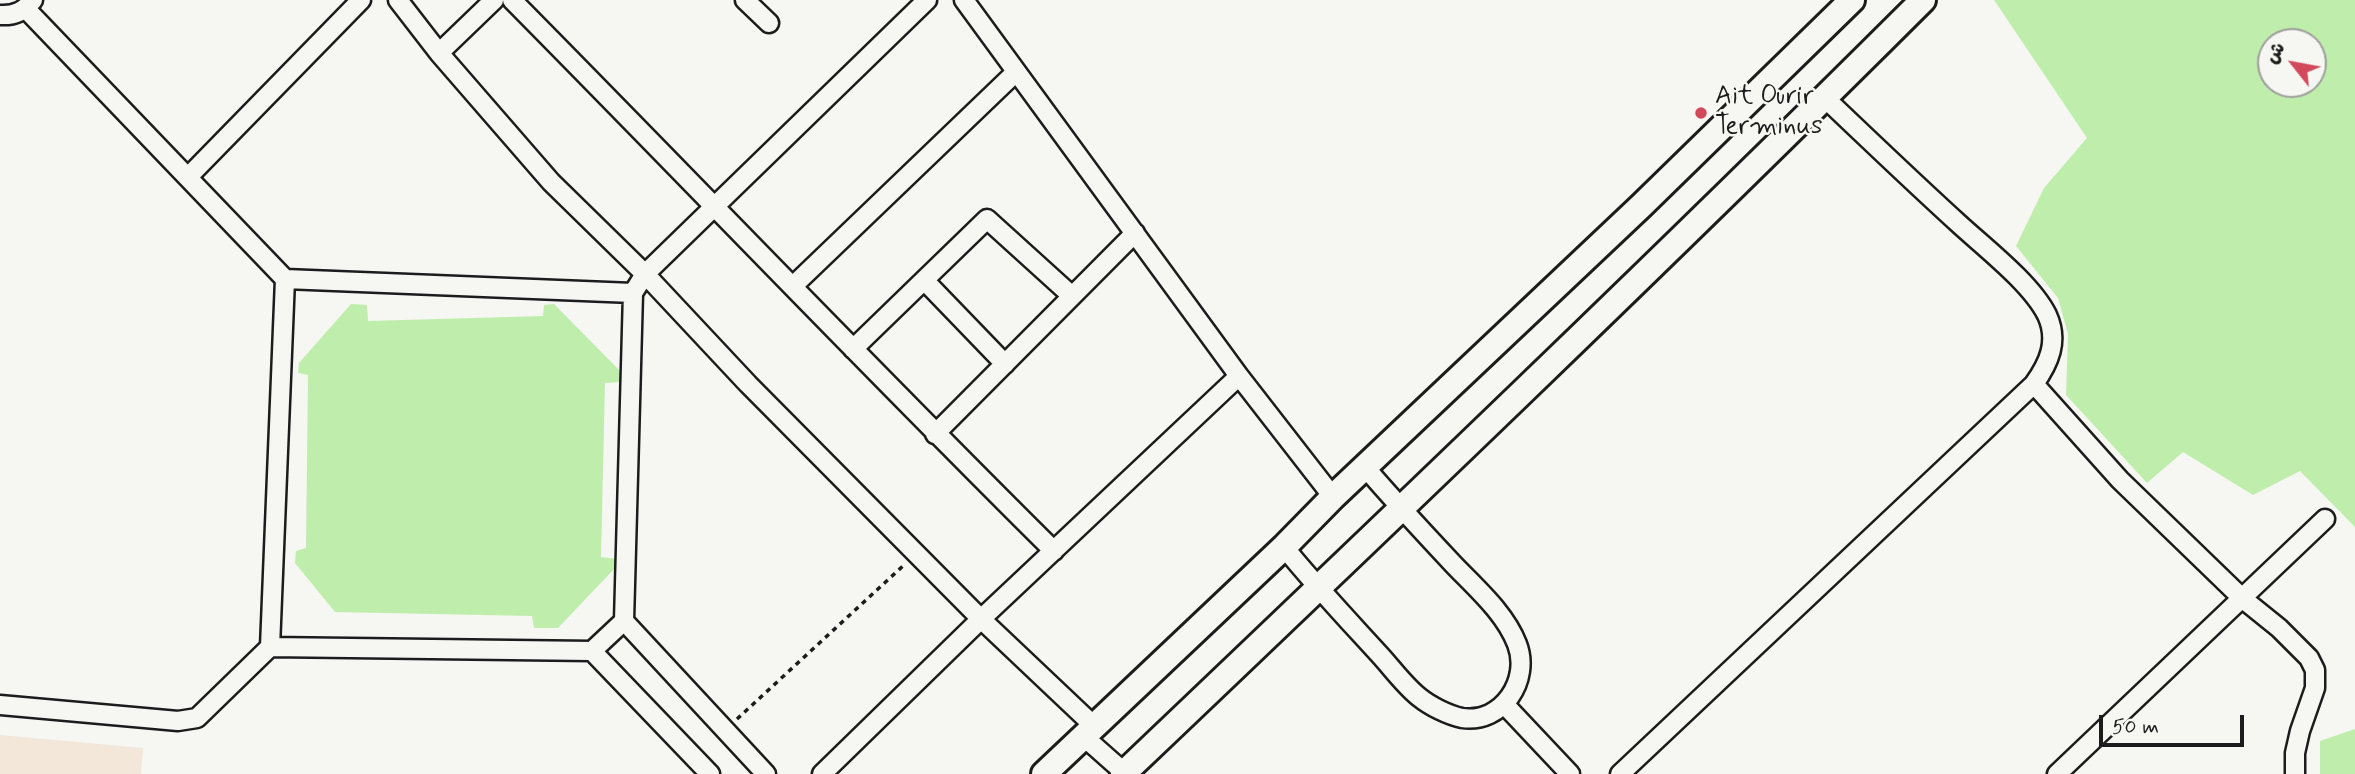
<!DOCTYPE html>
<html>
<head>
<meta charset="utf-8">
<style>
  body { margin:0 }
  #map { position:relative; width:2355px; height:774px; overflow:hidden; background:#f6f6f2; font-family:Mynerve,"Playpen Sans Arabic",sans-serif }
  canvas { display:block }
  .north { position:absolute; left:2257px; top:28px; width:70px; height:70px; box-sizing:border-box; background:#f6f6f2; border:2px solid #9f9f9c; border-radius:50%; rotate:301deg; font-size:19px; font-weight:700; line-height:28px; text-align:center; color:#1c1c1c }
  .north::after { content:''; display:block; margin:auto; width:24px; height:32px; background:#d1495b; clip-path:polygon(50% 0,100% 100%,50% 72%,0 100%) }
  .scale { position:absolute; left:2099px; top:715px; width:145px; height:32px; box-sizing:border-box; border:4px solid #1c1c1c; border-top:0; padding-left:9px; font-size:21px; line-height:24px; white-space:nowrap; color:#1c1c1c; -webkit-text-stroke:5px #f6f6f2; paint-order:stroke }
</style>
</head>
<body>
<div id="map">
<canvas width="2355" height="774"></canvas>
<div class="north">ش</div>
<div class="scale">50 m</div>
</div>
<script>
const c = document.querySelector('canvas').getContext('2d');
c.lineJoin = 'round';
function fill(path, color) {
  c.fillStyle = color;
  c.fill(path, 'evenodd');
}
function trace(path, color, width, dash) {
  c.strokeStyle = color;
  c.lineWidth = width;
  c.lineCap = dash ? 'butt' : 'round';
  c.setLineDash(dash || []);
  c.stroke(path);
}
function drawText(font, color, halo, rows, align = 'center') {
  c.font = font + ' Mynerve,sans-serif';
  c.lineWidth = 5;
  c.setLineDash([]);
  c.textBaseline = 'middle';
  c.strokeStyle = halo;
  c.fillStyle = color;
  for (const [text, x, y, turn = 0] of rows) {
    c.save();
    c.translate(x, y);
    c.rotate((+turn || 0) * Math.PI / 180);
    c.textAlign = isNaN(turn) ? turn : align;
    if (halo) c.strokeText(text, 0, 0);
    c.fillText(text, 0, 0);
    c.restore();
  }
}
const built = new Path2D(`
  M0,735l143,13 -2,26h-141z`);
const green = new Path2D(`
  M1994,0h361v527l-55,-56 -47,24 -70,-43 -36,31 -81,-88 2,-61 -10,-36 -42,-52 28,-58 43,-50zM2271,42h42v42h-42z
  M351,304l16,1 1,16 175,-5 1,-11 10,-1 67,68v10l-16,1 -4,174 16,2 -2,9 -57,60h-24l-2,-12 -197,-4 -40,-49 1,-12 10,-3 2,-173 -10,-2 1,-10z
  M2355,729v45h-35v-33z`);
const path = new Path2D(`
  M737,719l167,-154`);
const minor = new Path2D(`
  M398,0l41,53 112,129 94,92 103,110 233,235 112,106
  M512,0c181,183 359,370 542,551
  M745,0l24,23
  M964,0l275,376 94,121
  M0,15c15,1 24,-4 33,-15
  M439,53l55,-53
  M188,177l173,-177
  M285,279l348,14
  M924,280l81,84
  M793,286l223,-214
  M853,349l134,-130 85,77
  M2034,384l86,96 123,119 36,29 30,30 6,12v18l-15,43 -5,22v21
  M935,434l200,-201
  M1284,547c30,37 63,72 95,107 13,14 25,31 40,43 11,9 29,18 43,21 40,6 69,-38 55,-74 -12,-31 -40,-55 -63,-79 -30,-32 -60,-64 -89,-98
  M624,621l142,153
  M270,647l322,4 32,-30 9,-328 12,-19 282,-274
  M592,651l118,123
  M0,705l178,16 19,-3 73,-71 15,-368 -259,-270
  M1505,705l65,69
  M1083,736l43,38
  M822,774l159,-155 258,-243
  M1620,774l414,-390c15,-21 25,-43 13,-69 -16,-32 -63,-68 -89,-92 -45,-41 -89,-83 -133,-125
  M2057,774l268,-255`);
const secondary = new Path2D(`
  M1044,774l240,-227 49,-50 308,-291 211,-206
  M1123,774c269,-256 537,-512 800,-774`);
const markers = [
  [1701,113,7,"#d1495b"]
];
const poiNames = [
  ["Ait Ourir",1715,98],
  ["Terminus",1715,128]
];
fill(built, '#f2e7d8');
fill(green, '#bfeeac');
trace(minor, '#1c1c1c', 23);
trace(secondary, '#1c1c1c', 30);
trace(path, '#1c1c1c', 3.5, [5, 5]);
trace(minor, '#f6f6f2', 18);
trace(secondary, '#f6f6f2', 24);
for (const [x, y, r, color] of markers) {
  const dot = new Path2D();
  dot.arc(x, y, r, 0, 2 * Math.PI);
  c.fillStyle = color;
  c.fill(dot);
  trace(dot, '#f6f6f2', 2.5);
}
drawText('26px', '#1c1c1c', '#f6f6f2', poiNames, 'left');
</script>
</body>
</html>
